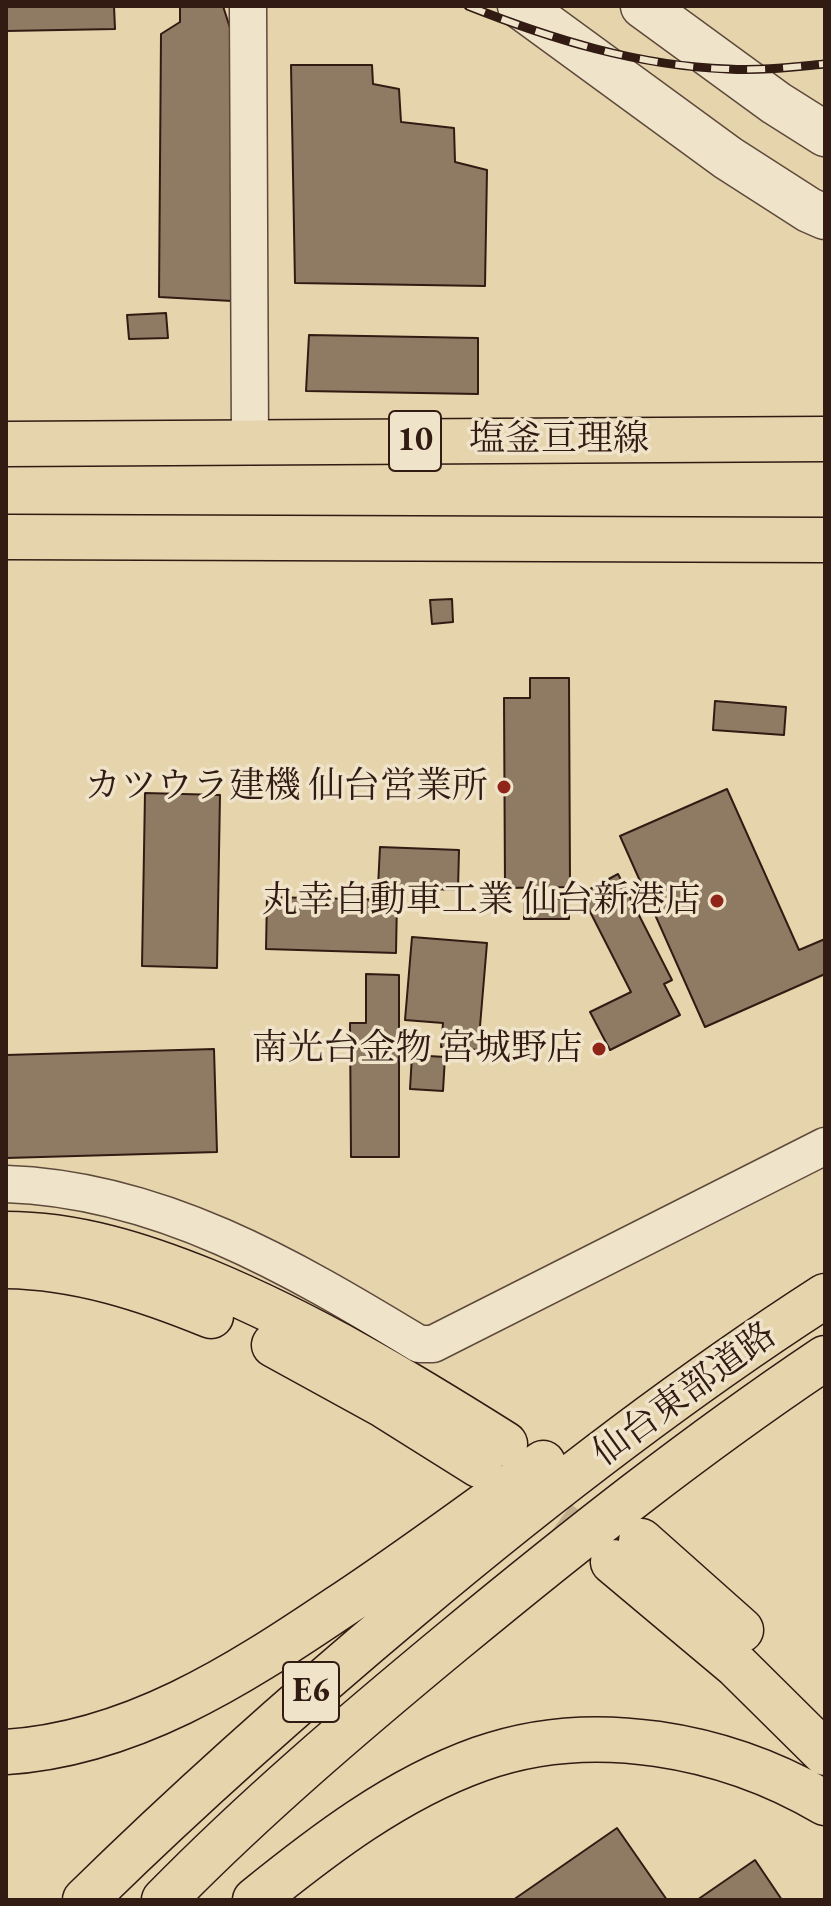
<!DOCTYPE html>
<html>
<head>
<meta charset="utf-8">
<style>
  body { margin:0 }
  #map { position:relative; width:831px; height:1906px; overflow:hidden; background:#e6d4ad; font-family:"EB Garamond",serif }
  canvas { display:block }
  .frame { position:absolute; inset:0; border:8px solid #311b13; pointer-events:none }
</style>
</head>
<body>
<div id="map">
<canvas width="831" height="1906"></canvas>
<div class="frame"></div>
</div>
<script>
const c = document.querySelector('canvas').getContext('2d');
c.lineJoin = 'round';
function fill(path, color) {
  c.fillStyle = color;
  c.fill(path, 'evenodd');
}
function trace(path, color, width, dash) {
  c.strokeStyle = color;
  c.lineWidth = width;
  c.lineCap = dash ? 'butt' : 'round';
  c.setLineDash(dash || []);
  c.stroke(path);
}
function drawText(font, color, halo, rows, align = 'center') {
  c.font = font + ' "EB Garamond","Noto Serif JP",serif';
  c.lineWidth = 7;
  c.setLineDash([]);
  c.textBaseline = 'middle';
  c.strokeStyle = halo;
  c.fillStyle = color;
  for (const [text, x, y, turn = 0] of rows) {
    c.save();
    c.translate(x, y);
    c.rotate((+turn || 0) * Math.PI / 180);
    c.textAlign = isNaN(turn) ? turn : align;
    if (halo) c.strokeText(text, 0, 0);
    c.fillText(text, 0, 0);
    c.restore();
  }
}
const building = new Path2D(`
  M6,6h108l1,23 -109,2z
  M180,6h43l8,25 1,270 -73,-4 2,-263 19,-12z
  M291,65h81l1,19 26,5 2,33 53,6 1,34 32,8 -2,116 -190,-3z
  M166,313l2,25 -39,1 -2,-24z
  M309,335l169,3v56l-172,-3z
  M452,599l1,23 -21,2 -2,-24z
  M530,678h39l1,209 -65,1 -1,-190h26z
  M715,701l71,6 -2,28 -71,-5z
  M727,789l72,161 26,-11v35l-120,53 -85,-191z
  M145,793l75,2 -3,173 -75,-2z
  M380,847l79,3 -1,40 -80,-3z
  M618,874l54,106 -8,4 16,31 -70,35 -20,-38 41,-20 -50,-98z
  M267,897l130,3 -1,53 -130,-4z
  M524,899h45v20h-45z
  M412,937l75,6 -9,107 -37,-3 2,-24 -38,-3z
  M366,974l33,1v182h-48l-1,-134h16z
  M214,1049l3,103 -211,6v-103z
  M412,1055l33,2 -2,34 -33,-2z
  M617,1828l50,72h-154z
  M755,1860l27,40h-85z`);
const motorwayTunnel = new Path2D(`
  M505,1483l106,78`);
const minor = new Path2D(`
  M248,6l2,435
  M6,1184c153,5 286,83 413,160h14l392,-198`);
const tertiary = new Path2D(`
  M520,6l208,152 81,52 16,7
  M643,6l133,97 49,31`);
const primary = new Path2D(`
  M6,444l819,-5
  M6,537l819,3`);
const motorway = new Path2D(`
  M6,1234c70,0 136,21 200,47 106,44 202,102 299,163
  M6,1266c72,1 139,23 205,50
  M274,1345l111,61 94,59
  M641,1541l100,89
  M613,1562l124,104 88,87
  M6,1752c125,-8 231,-76 332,-144 70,-46 137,-96 205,-145
  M85,1900c104,-102 212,-198 324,-292 132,-111 270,-218 416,-312
  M164,1900c90,-92 190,-177 289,-259 120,-99 242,-196 372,-283
  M255,1900c68,-55 141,-111 225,-141 112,-40 245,-15 345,44`);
const rail = new Path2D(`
  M468,6c83,33 170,60 260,63 32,2 65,-2 97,-5`);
const markers = [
  [504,787,8,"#8f2418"],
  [717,901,8,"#8f2418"],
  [599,1049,8,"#8f2418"]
];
const shields = [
  [415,441,52],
  [311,1692,56]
];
const shieldNames = [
  ["10",415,441],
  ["E6",311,1692]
];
const streetNames = [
  ["塩釜亘理線",559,440],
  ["仙台東部道路",685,1395,-36]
];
const poiNames = [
  ["カツウラ建機 仙台営業所",488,787],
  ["丸幸自動車工業 仙台新港店",701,901],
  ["南光台金物 宮城野店",583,1049]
];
fill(building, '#8f7b63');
trace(building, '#311b13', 2);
trace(motorwayTunnel, '#c2af8e', 44, [44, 22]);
trace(minor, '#5e493a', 39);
trace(tertiary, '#5e493a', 47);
trace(primary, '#311b13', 47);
trace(motorway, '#311b13', 47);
trace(minor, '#efe3ca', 36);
trace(tertiary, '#efe3ca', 44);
trace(primary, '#e6d4ad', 44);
trace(motorway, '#e6d4ad', 44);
trace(rail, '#311b13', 9);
trace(rail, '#efe3ca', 6, [18]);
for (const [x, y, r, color] of markers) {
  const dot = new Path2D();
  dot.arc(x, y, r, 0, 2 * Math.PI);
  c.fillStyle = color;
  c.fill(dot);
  trace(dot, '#efe3ca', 3);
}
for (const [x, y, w] of shields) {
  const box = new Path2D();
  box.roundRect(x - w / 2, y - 30, w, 60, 6);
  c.fillStyle = '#efe3ca';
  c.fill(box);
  trace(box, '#311b13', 2);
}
drawText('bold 34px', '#311b13', null, shieldNames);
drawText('36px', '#311b13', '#efe3ca', streetNames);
drawText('36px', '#311b13', '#efe3ca', poiNames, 'right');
</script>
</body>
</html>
